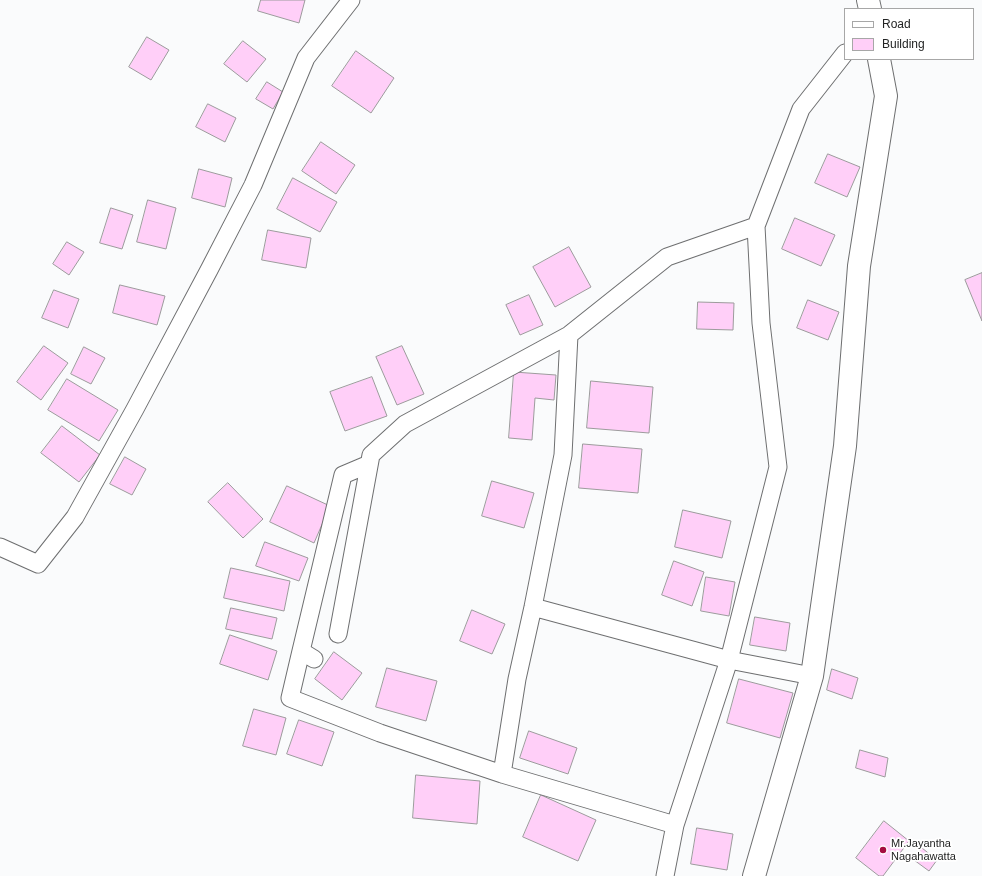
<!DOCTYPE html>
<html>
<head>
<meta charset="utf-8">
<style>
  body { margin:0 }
  #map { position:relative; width:982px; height:876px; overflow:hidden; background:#fafbfc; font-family:Arial,sans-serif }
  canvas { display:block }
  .legend { position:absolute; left:844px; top:8px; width:130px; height:52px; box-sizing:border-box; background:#fff; border:1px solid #a7a7a7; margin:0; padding:5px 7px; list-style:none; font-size:12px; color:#232424 }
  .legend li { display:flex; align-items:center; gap:8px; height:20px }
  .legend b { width:20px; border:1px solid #a7a7a7 }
</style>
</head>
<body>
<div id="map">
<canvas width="982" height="876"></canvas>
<ul class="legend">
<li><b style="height:5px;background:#fff"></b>Road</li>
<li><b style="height:11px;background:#ffcff8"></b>Building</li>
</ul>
</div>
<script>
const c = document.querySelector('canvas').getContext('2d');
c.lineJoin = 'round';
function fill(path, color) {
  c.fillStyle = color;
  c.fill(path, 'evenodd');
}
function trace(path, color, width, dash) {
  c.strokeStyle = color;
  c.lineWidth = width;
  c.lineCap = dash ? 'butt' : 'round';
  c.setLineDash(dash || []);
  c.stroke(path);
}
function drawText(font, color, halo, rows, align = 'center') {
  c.font = font + ' Arial,sans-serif';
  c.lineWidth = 3.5;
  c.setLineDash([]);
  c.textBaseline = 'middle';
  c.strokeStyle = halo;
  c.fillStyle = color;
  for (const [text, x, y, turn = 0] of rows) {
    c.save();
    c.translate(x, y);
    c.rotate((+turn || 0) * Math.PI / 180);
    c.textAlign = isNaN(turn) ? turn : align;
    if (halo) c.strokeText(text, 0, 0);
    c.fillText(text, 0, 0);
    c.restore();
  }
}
const building = new Path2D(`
  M261,0h44l-6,23 -41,-12z
  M147,37l22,13 -18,30 -22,-13z
  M243,41l23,18 -19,23 -23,-18z
  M356,51l38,27 -23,35 -39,-27z
  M267,82l16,10 -10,17 -17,-10z
  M208,104l28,14 -11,24 -29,-15z
  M321,142l34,23 -19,29 -34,-23z
  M828,154l32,13 -13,30 -32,-14z
  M199,169l33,9 -7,29 -33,-9z
  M293,178l44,24 -17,30 -43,-23z
  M148,200l28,8 -10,41 -29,-7z
  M111,208l22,7 -11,34 -22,-6z
  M795,218l40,17 -14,31 -39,-17z
  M268,230l43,8 -5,30 -44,-8z
  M67,242l17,10 -15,23 -16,-11z
  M569,247l22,40 -36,20 -22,-40z
  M982,273v48l-17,-41z
  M120,285l45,11 -8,29 -44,-12z
  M54,290l25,9 -11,29 -26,-10z
  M529,295l14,30 -23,10 -14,-30z
  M808,300l31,12 -11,28 -31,-12z
  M698,302l36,1 -1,27 -36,-1z
  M44,346l24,17 -27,37 -24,-18z
  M402,346l22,48 -27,11 -21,-48z
  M84,347l21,11 -14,26 -20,-10z
  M514,372l42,3 -2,25 -19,-2 -3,42 -23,-2z
  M372,377l15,39 -42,15 -15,-39z
  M67,379l51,31 -19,31 -51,-31z
  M591,381l62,6 -4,46 -62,-5z
  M62,426l38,29 -21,27 -38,-29z
  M583,444l59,5 -4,44 -59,-5z
  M125,457l21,12 -14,26 -22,-11z
  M492,481l42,12 -10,35 -42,-12z
  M228,483l35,36 -20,19 -35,-36z
  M287,486l43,20 -16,37 -44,-21z
  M683,510l48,11 -9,37 -47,-11z
  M265,542l43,16 -9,23 -43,-15z
  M674,561l30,11 -12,34 -30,-11z
  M231,568l59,13 -6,30 -60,-13z
  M706,577l29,5 -6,34 -28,-5z
  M231,608l46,10 -5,21 -46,-10z
  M472,610l33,14 -13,30 -32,-13z
  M755,617l35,6 -4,28 -36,-6z
  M230,635l47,16 -9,29 -48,-16z
  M334,652l28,21 -20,27 -27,-21z
  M387,668l50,13 -11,40 -50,-14z
  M832,669l26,9 -6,21 -25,-9z
  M739,679l54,14 -13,45 -53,-15z
  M254,709l32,9 -10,37 -33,-9z
  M299,720l35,12 -12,34 -35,-12z
  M529,731l48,17 -9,26 -48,-16z
  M860,750l28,8 -3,19 -29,-9z
  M416,775l64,6 -3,43 -64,-6z
  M541,795l55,25 -18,41 -55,-24z
  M884,821l25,20 -26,35h-4l-23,-18z
  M697,828l36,6 -6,36 -36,-6z
  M922,848l15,12 -8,11 -15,-11z`);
const street = new Path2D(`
  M0,547l38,17 37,-47 60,-108 74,-139 44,-85 53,-127 45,-58
  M533,607l196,53 83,16
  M338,634l33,-179 34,-31 164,-89 98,-78 89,-31
  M301,651l-11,47 90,35 122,41 173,51
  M314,659l-13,-8 42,-176 26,-11
  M502,774l15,-95 16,-72 30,-152 6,-120
  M665,876l10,-51 54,-165 49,-193 -17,-144 -5,-97 45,-117 44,-56`);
const secondary = new Path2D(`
  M868,0l2,9
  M754,876l58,-200 33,-230 14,-180 27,-170 -7,-37`);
const markers = [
  [883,850,4,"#a50c40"]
];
const poiNames = [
  ["Mr.Jayantha",891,844],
  ["Nagahawatta",891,857]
];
fill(building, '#ffcff8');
trace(building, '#9c9b9c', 1);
trace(street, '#6e6f70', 19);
trace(secondary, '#6e6f70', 24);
trace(street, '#fff', 17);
trace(secondary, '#fff', 22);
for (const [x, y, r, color] of markers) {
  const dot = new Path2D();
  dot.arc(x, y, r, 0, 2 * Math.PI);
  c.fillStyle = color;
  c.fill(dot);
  trace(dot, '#fff', 1.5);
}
drawText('11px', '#232424', '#fff', poiNames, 'left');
</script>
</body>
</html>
